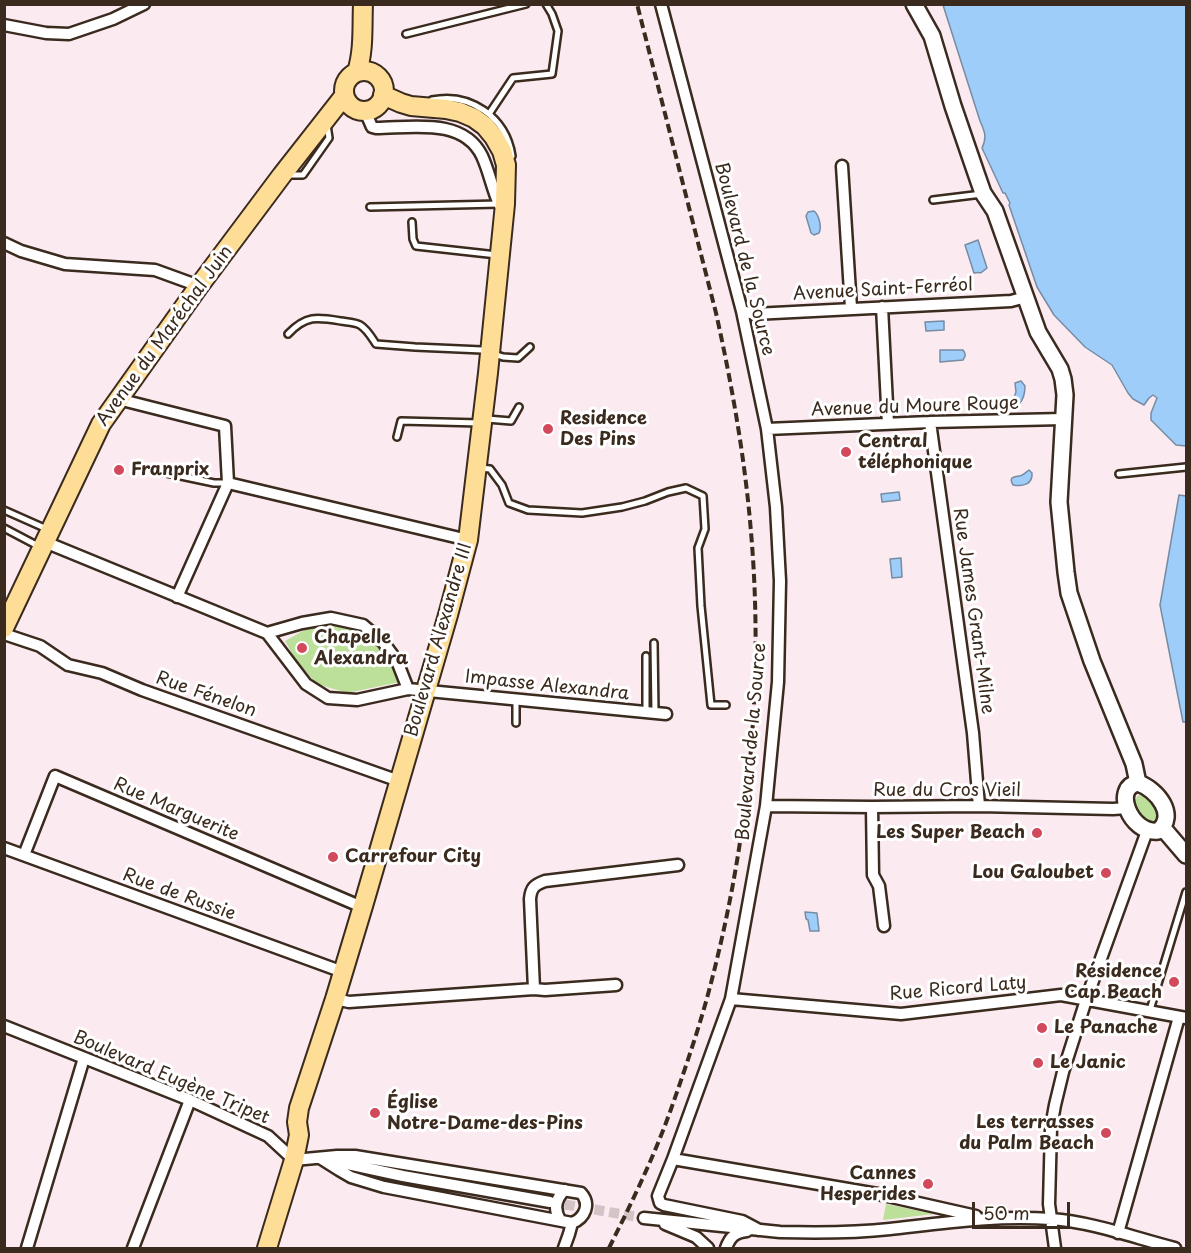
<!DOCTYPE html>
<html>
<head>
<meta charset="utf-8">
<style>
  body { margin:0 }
  #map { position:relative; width:1191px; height:1253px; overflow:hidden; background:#fbeaf0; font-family:"Playpen Sans",sans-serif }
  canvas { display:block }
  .frame { position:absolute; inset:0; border:6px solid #3b2a1e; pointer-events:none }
  .scale { position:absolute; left:972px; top:1202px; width:98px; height:27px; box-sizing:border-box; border:3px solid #3b2a1e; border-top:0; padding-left:8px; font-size:18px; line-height:21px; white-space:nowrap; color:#3b2a1e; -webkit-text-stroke:4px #fff; paint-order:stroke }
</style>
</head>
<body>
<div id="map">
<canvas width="1191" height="1253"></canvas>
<div class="frame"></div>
<div class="scale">50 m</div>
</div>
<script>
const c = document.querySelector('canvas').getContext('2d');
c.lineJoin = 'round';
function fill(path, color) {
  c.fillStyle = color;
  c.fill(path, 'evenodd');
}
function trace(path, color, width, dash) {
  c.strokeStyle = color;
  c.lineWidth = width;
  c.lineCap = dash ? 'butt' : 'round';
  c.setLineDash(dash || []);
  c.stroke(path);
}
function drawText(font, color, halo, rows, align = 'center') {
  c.font = font + ' "Playpen Sans",sans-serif';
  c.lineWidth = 6;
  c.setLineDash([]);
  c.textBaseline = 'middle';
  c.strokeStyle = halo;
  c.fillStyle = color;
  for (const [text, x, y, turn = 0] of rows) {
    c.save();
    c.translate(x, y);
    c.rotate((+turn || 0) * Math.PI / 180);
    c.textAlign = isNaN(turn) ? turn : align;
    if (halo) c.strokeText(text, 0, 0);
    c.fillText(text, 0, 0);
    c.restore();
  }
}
const green = new Path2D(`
  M332,625l30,8 19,16 11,14 8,19 -53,11 -30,-9 -20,-22 -12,-21 23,-13z
  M1140,795c11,1 16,11 16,22l-3,6c-10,-1 -15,-9 -19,-18l3,-9z
  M886,1204l48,10 -51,6z`);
const water = new Path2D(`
  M943,5h243v441l-10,-1 -25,-25v-7l6,-15 -4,-3 -4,3 -5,7 -11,-6 -5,-6 -16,-28 -27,-18 -31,-32 -17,-28 -28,-82 1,-2 -5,-10h-2l-21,-45c5,-11 3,-16 -2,-27z
  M814,211c5,4 8,16 5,22l-5,2 -3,-2 -5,-17 2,-4z
  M978,240l9,28c-10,8 -4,3 -13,5l-9,-28z
  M944,321v9l-18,1 -1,-9z
  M940,350h23c3,4 3,6 0,10l-23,2z
  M1021,381l4,5c0,6 -1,13 -6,18h-4l-2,-4 3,-8 -1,-9z
  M1029,470l3,3c1,11 -9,14 -19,12 -4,-7 -1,-8 6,-9 4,0 7,-4 10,-6z
  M899,492l1,8 -18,2 -1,-8z
  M1179,495l7,1v226h-3l-23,-117z
  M901,558l1,19 -10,1 -2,-19z
  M805,912l12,1 2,18h-9l-2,-11 -2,-1z`);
const streetTunnel = new Path2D(`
  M550,1202l94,16`);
const lane = new Path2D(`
  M406,34l120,-30
  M432,100c38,-8 74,17 80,56
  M489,114l24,-36 39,-4 6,-43 -6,-17 -6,-10
  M286,175h17l26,-37 -2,-13
  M933,200l49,-6
  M370,207l129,-3
  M412,222l1,17 3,7 81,9
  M288,334c18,-19 29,-17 53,-13 6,1 14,1 19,4 7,4 12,13 16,19l39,3 67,3 21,7 15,1 12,-11
  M487,419l24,2 8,-14
  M397,437l4,-16 79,2
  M143,468l71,15h13
  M480,468l10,1 12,16 7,18 19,7 54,3 40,-6 23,-6 23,-9 18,-4 17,8 2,33 -7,19 3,58 10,99h15
  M1119,474l67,-7
  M4,510l45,20
  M4,528l36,19
  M654,643l1,70
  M646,712v-56
  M516,723v-23
  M1150,1010l36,-118`);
const street = new Path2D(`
  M661,4l81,307 25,118 9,78 4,74 -2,101 -12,124 -35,193 -58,160 -15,37 2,7 4,2 78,16 17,9
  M4,25l42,8 23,1 44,-15 31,-15
  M365,111l7,16 4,1c35,0 87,-11 106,28 7,15 10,32 17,48h6
  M842,166l9,142
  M4,243l17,8 44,13 90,6 44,16
  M882,307l6,117
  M742,311l12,3 257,-13 15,-4
  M118,399l107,27 3,57
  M930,422l43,311 6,73
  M767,429l163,-7 133,-3
  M45,542l222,91 39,51 22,14 29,2 51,-11 258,25
  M177,597l51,-114 240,57
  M267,633l35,-10 29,-5 32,7 20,17 14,19 11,28
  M4,634l36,12 28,19 34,8 40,17 257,91
  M766,806l106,1 107,-1 134,3 14,-1
  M872,807l1,68 6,11 5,40
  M4,848l339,124
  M24,855l31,-79 300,128 8,2
  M534,989l-4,-90c1,-11 4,-14 15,-18l133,-16
  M335,999l14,3 185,-13 11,1 71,-5
  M731,999l170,15 160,-19 125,23
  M4,1026l186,74 78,36 26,24 43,-4h18l226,37c10,11 4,25 -9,30l-188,-36 -33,-10 -12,-7 -19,-12
  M673,1159l210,36 93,21
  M329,1160l74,16 147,26
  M644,1218l136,14c37,1 74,1 110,-3 53,-6 107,-14 161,-10 42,3 84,19 124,29
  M560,1220c-7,-12 -4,-22 5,-30
  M665,1224l31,13 12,11
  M1118,1233l61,-216
  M27,1248l57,-190
  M133,1248l57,-148
  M564,1248l5,-14 3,-11
  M726,1248c4,-11 9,-16 21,-17
  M1055,1248l-6,-44 2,-77 4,-22 8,-33 23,-72 61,-169`);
const secondary = new Path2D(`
  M914,4l18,32 21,70 23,67 7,20 12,18 43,121 22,37 3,10 2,16 -6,107 7,70 3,21 23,68 42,103 4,19
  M1138,783c19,6 40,33 20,48 -28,3 -46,-44 -20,-48z
  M1162,827l24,28`);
const primary = new Path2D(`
  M344 91a20 20 0 1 1 40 0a20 20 0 1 1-40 0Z
  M357,72c7,-22 5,-45 6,-68
  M4,628l97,-204 98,-138 83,-111 62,-79
  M267,1248l27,-88 5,-25 -2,-13 2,-14 36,-109 28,-93 85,-291 20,-75 20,-167 17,-169 1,-39 -4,-14 -8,-14 -9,-11 -11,-8 -14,-6 -14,-3 -35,-3 -10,-3 -18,-8`);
const rail = new Path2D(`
  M609,1248c22,-44 44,-89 61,-136 15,-43 30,-86 41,-129 38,-146 53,-301 40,-451 -6,-73 -19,-147 -35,-219l-79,-309`);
const markers = [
  [548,429,6,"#d1495b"],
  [846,452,6,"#d1495b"],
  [119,470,6,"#d1495b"],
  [302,648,6,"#d1495b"],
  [1037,833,6,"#d1495b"],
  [333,857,6,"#d1495b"],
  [1106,873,6,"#d1495b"],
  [1174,982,6,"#d1495b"],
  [1042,1028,6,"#d1495b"],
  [1038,1063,6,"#d1495b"],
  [375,1113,6,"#d1495b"],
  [1106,1133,6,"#d1495b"],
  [928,1184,6,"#d1495b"]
];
const streetNames = [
  ["Boulevard de la Source",744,259,76],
  ["Avenue Saint-Ferréol",883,290,-3],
  ["Avenue du Maréchal Juin",165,336,-54],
  ["Avenue du Moure Rouge",915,407,-2],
  ["Rue James Grant-Milne",973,611,82],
  ["Boulevard Alexandre III",439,640,-74],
  ["Impasse Alexandra",547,686,6],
  ["Rue Fénelon",206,695,19],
  ["Boulevard de la Source",752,742,-85],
  ["Rue du Cros Vieil",947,791],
  ["Rue Marguerite",176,810,23],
  ["Rue de Russie",179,895,20],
  ["Rue Ricord Laty",958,989,-5],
  ["Boulevard Eugène Tripet",171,1078,23]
];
const poiNames = [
  ["Residence",560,419],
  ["Des Pins",560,440],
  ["Central",858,442],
  ["téléphonique",858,463],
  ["Franprix",131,470],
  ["Chapelle",314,638],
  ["Alexandra",314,659],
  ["Les Super Beach",1025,833,"right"],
  ["Carrefour City",345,857],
  ["Lou Galoubet",1094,873,"right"],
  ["Résidence",1162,972,"right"],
  ["Cap Beach",1162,993,"right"],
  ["Le Panache",1054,1028],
  ["Le Janic",1050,1063],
  ["Église",387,1103],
  ["Notre-Dame-des-Pins",387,1124],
  ["Les terrasses",1094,1123,"right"],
  ["du Palm Beach",1094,1144,"right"],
  ["Cannes",916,1174,"right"],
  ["Hesperides",916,1195,"right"]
];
fill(green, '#bce09a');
fill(water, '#9ecdfa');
trace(water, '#768ca2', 1.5);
trace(streetTunnel, '#d5c4c6', 10, [10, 5]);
trace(lane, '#3b2a1e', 10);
trace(street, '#3b2a1e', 15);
trace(secondary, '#3b2a1e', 20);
trace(primary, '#3b2a1e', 22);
trace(lane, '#fff', 5);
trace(street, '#fff', 10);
trace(secondary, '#fff', 15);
trace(primary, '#fedd96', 18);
trace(rail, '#3b2a1e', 4, [9, 4.5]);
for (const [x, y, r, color] of markers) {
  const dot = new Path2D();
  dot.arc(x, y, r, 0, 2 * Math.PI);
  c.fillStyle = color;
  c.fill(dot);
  trace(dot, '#fff', 2);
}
drawText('18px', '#3b2a1e', '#fff', streetNames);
drawText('bold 18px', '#3b2a1e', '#fff', poiNames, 'left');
</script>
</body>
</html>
